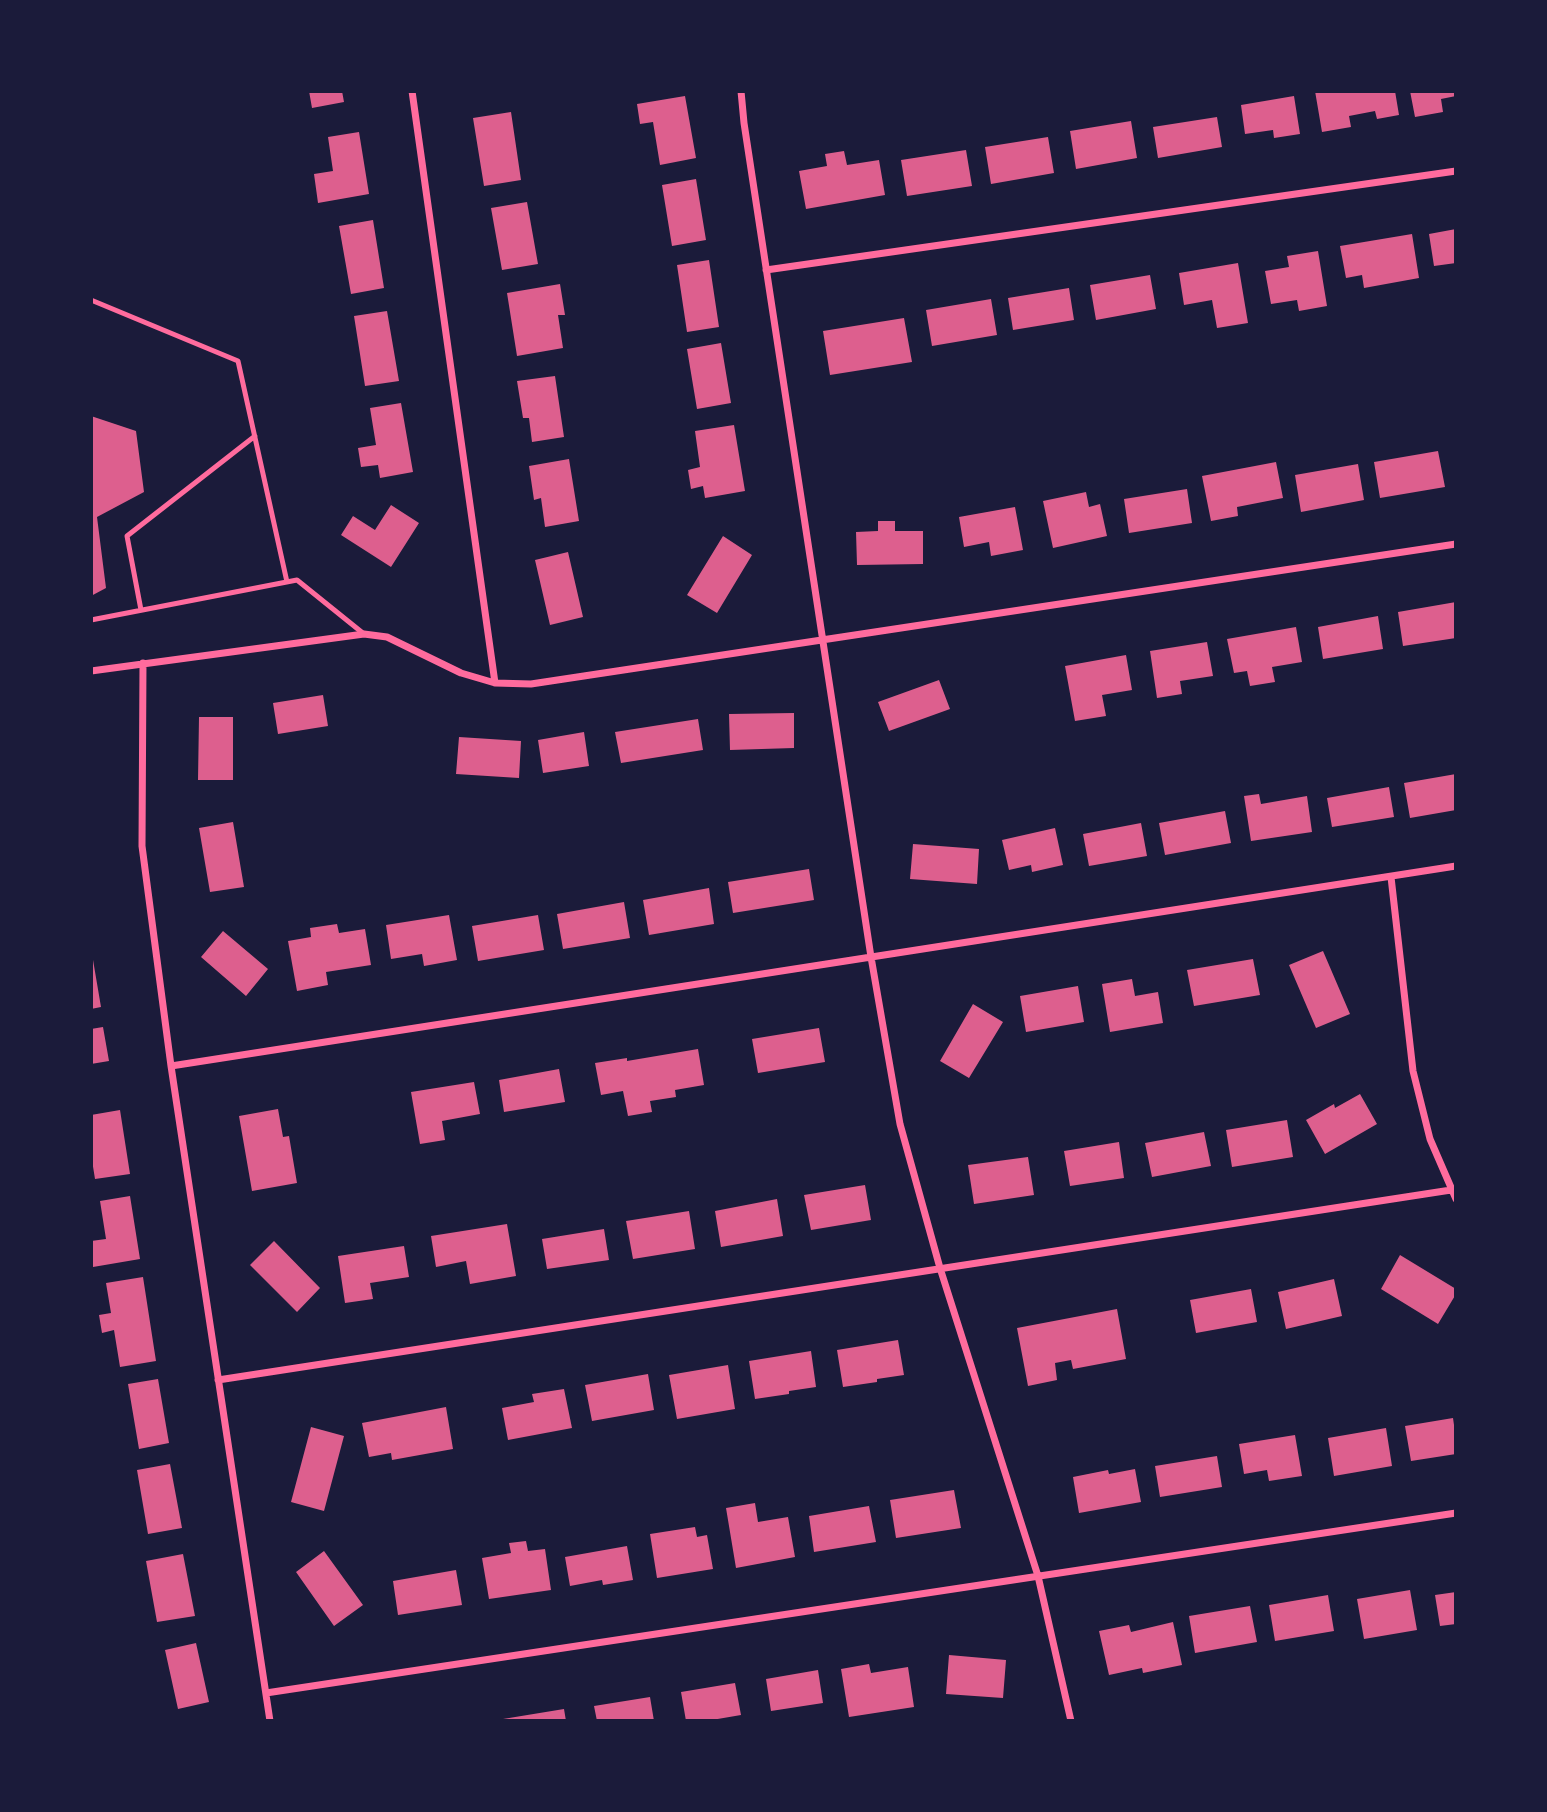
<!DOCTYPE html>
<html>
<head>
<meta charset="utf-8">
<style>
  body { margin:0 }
  #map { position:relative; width:1547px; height:1812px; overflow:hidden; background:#1b1b3a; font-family:"Asap Condensed",sans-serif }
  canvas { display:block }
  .frame { position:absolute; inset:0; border:93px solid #1b1b3a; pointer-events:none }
</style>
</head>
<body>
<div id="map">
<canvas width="1547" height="1812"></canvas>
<div class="frame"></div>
</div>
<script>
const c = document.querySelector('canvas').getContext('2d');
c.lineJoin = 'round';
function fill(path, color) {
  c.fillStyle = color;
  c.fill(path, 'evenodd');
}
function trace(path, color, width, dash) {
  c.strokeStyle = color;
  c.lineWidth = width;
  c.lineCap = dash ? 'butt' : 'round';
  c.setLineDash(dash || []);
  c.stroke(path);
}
const building = new Path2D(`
  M309,91h33l2,11 -32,6z
  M1315,91h80l4,24 -22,4 -2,-8 -26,5 2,11 -29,5z
  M1410,91h46v5l-15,3 2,13 -28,5z
  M685,96l11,62 -36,7 -7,-43 -13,2 -3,-20z
  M1294,96l6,38 -26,4 -1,-8 -28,4 -4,-29z
  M511,112l10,68 -37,6 -11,-68z
  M1217,117l5,30 -64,11 -5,-31z
  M1131,121l6,37 -61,11 -6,-38z
  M359,132l10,62 -51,9 -4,-29 19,-3 -5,-34z
  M1048,137l6,36 -63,11 -6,-37z
  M966,150l6,36 -65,10 -6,-36z
  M844,151l3,14 32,-5 6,35 -79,14 -7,-38 28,-5 -2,-12z
  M696,179l10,61 -34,6 -10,-61z
  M527,202l11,62 -36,6 -11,-62z
  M373,220l11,68 -33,6 -12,-68z
  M1456,229v34l-22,3 -5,-32z
  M1412,234l7,44 -55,10 -2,-13 -16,3 -6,-32z
  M1318,251l9,55 -28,5 -2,-11 -26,4 -6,-33 24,-4 -2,-11z
  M709,260l10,67 -32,5 -10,-67z
  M1238,263l10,60 -31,5 -5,-28 -28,5 -5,-32z
  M1150,275l6,34 -60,11 -6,-35z
  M560,284l5,31h-7l5,33 -46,8 -10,-63z
  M1069,288l5,32 -61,10 -5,-32z
  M991,299l6,36 -65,11 -6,-36z
  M387,311l12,70 -34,5 -11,-70z
  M904,318l8,44 -82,13 -7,-44z
  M721,343l10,60 -34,6 -10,-60z
  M555,376l9,61 -32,5 -3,-24h-6l-6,-37z
  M401,403l12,69 -33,6 -2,-13 -17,2 -3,-19 18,-3 -6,-37z
  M91,416l45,15 8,61 -47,25 9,71 -15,8z
  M734,425l11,66 -40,7 -2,-12 -12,3 -3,-19 12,-3 -5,-36z
  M1438,451l7,36 -65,11 -6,-36z
  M569,459l10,62 -34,6 -4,-29 -7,2 -5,-34z
  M1276,462l7,36 -46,9 1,9 -27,5 -9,-45z
  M1358,464l6,36 -63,12 -6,-37z
  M1187,489l5,34 -63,10 -5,-34z
  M1086,492l3,15 11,-3 7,32 -54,12 -10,-47z
  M391,505l28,18 -28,44 -50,-32 12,-19 22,14z
  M1015,507l8,43 -32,6 -2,-14 -25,5 -5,-30z
  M878,521h17v10h28v33l-66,1 -1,-33 22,-1z
  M723,536l29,19 -35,58 -30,-18z
  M568,552l15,65 -33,8 -15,-65z
  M1456,602v36l-53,8 -5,-34z
  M1378,616l5,33 -60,10 -5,-32z
  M1296,627l6,35 -30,5 3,15 -25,4 -3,-15 -13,2 -7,-34z
  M1207,642l6,34 -33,5 2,13 -25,4 -7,-47z
  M1126,655l6,35 -30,5 4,21 -31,5 -10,-55z
  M939,680l11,29 -61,22 -11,-29z
  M323,695l5,31 -50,8 -5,-31z
  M794,713v35l-64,2 -1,-36z
  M199,717h34v63h-35z
  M698,719l5,31 -82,13 -6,-31z
  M584,732l5,34 -46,7 -5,-33z
  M459,737l62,4 -2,37 -63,-4z
  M1456,774v36l-46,8 -6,-35z
  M1389,787l5,30 -62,10 -5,-29z
  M1259,794l2,10 46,-8 5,36 -61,9 -7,-45z
  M1225,811l6,32 -66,12 -6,-32z
  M233,822l11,65 -34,5 -11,-64z
  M1141,823l6,33 -58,10 -6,-32z
  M1055,828l8,37 -31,7 -1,-7 -22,5 -7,-30z
  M913,844l66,5 -2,35 -67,-5z
  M809,869l5,31 -81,13 -5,-31z
  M709,888l5,36 -65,11 -6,-35z
  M624,902l6,36 -67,11 -6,-35z
  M449,915l8,45 -33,6 -2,-12 -31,5 -5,-34z
  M538,915l6,35 -66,11 -6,-35z
  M337,924l2,9 26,-4 6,36 -45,7 2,13 -31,6 -9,-50 23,-4 -1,-9z
  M223,931l45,38 -22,27 -45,-39z
  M1323,951l27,63 -34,14 -27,-63z
  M91,954h1l9,53 -10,2z
  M1253,959l7,36 -66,11 -7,-36z
  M1132,979l3,17 23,-4 5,31 -53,9 -8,-48z
  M1078,986l6,36 -58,10 -6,-36z
  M973,1004l30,18 -34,56 -29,-17z
  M103,1027l6,34 -18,3v-35z
  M819,1028l6,34 -67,11 -6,-34z
  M698,1049l6,36 -29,5 1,7 -26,4 2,11 -24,4 -5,-25 -22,4 -6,-32 32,-5v3z
  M559,1069l6,33 -61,10 -5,-32z
  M474,1082l6,32 -38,7 3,19 -25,4 -9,-52z
  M1360,1094l17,30 -52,30 -19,-34 28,-16 1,4z
  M278,1109l5,28 6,-1 8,47 -45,8 -13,-75z
  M120,1110l10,64 -35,5 -4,-25v-39z
  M1287,1120l6,37 -61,10 -6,-37z
  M1204,1132l7,34 -59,11 -7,-34z
  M1119,1142l5,36 -54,8 -6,-35z
  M1028,1157l6,38 -60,9 -6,-39z
  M865,1185l6,35 -60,10 -7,-35z
  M130,1196l10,63 -47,8 -2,-26 15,-2 -6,-38z
  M777,1199l6,37 -62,11 -6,-36z
  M689,1211l6,38 -62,10 -7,-38z
  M507,1224l9,52 -46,8 -4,-23 -30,6 -5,-31z
  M604,1229l5,31 -62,9 -5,-30z
  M274,1241l46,47 -23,24 -47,-47z
  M404,1246l5,31 -39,6 3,16 -28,4 -7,-47z
  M1400,1255l56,34v5l-18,30 -57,-35z
  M143,1277l13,84 -36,6 -6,-37 -12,3 -3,-18 12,-2 -5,-30z
  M1334,1279l8,37 -56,13 -8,-37z
  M1251,1289l6,33 -61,11 -6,-33z
  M1117,1309l9,50 -53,10 -2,-9 -16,3 2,17 -29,6 -11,-58z
  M898,1340l6,35 -27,4v3l-34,5 -6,-37z
  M811,1351l5,36 -27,4v3l-34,5 -6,-38z
  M728,1365l7,44 -58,10 -8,-44z
  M648,1374l6,36 -62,11 -7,-36z
  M158,1379l11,64 -30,6 -11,-65z
  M564,1389l8,39 -64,12 -6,-32 32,-6 -2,-8z
  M446,1407l7,42 -61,11 -1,-7 -22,4 -7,-34z
  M1453,1418l3,21v15l-45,7 -6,-35z
  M311,1427l33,9 -20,75 -33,-9z
  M1386,1428l6,38 -58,10 -6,-38z
  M1295,1435l7,41 -33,5 -2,-11 -23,4 -5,-30z
  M1217,1456l5,31 -62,10 -5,-31z
  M170,1464l12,64 -34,6 -11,-64z
  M1135,1469l6,33 -62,11 -6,-36 35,-7 1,4z
  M954,1490l7,38 -65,10 -6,-38z
  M755,1503l3,19 30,-5 7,40 -59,11 -10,-60z
  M869,1506l7,36 -62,10 -5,-36z
  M695,1527l2,10 10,-2 6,34 -56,9 -7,-44z
  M526,1541l2,10 17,-2 6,41 -62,9 -7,-41 29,-5 -2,-10z
  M627,1546l6,34 -30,5 -1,-5 -32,6 -5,-29z
  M324,1551l39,54 -29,21 -38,-54z
  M183,1554l12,62 -38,6 -11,-61z
  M456,1570l6,35 -64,10 -5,-34z
  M1410,1590l7,40 -53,9 -7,-40z
  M1456,1592v32l-16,2 -5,-31z
  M1328,1595l6,36 -59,10 -6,-36z
  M1250,1606l7,36 -62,11 -6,-37z
  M1173,1622l9,43 -39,8 -1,-5 -33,7 -10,-44 30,-6 2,7z
  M196,1643l13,59 -31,7 -13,-59z
  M949,1655l57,5 -3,38 -57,-4z
  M869,1664l2,9 37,-6 6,40 -65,10 -8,-48z
  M818,1670l5,33 -52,8 -5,-32z
  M735,1683l6,32 -35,6h-20l-5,-29z
  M650,1697l4,24h-57l-3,-15z
  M564,1709l2,12h-62l-1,-2z`);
const service = new Path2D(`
  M91,300l147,61 49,221
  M141,610l-14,-74 128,-100
  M91,620l206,-40 67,54`);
const minor = new Path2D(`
  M412,91l83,592
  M741,91l3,32 127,834 29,167 40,144 98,308 33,145
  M766,270l690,-99
  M143,663l-1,183 29,220 99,655
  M91,671l273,-37 23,3 74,36 34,10 36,1 925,-140
  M1391,877l22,194 17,68 26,60
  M171,1066l1285,-200
  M218,1380l1233,-190
  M266,1693l1190,-180`);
fill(building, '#dd5f8e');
trace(service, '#ff6b9d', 5);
trace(minor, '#ff6b9d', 7);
</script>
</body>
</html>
